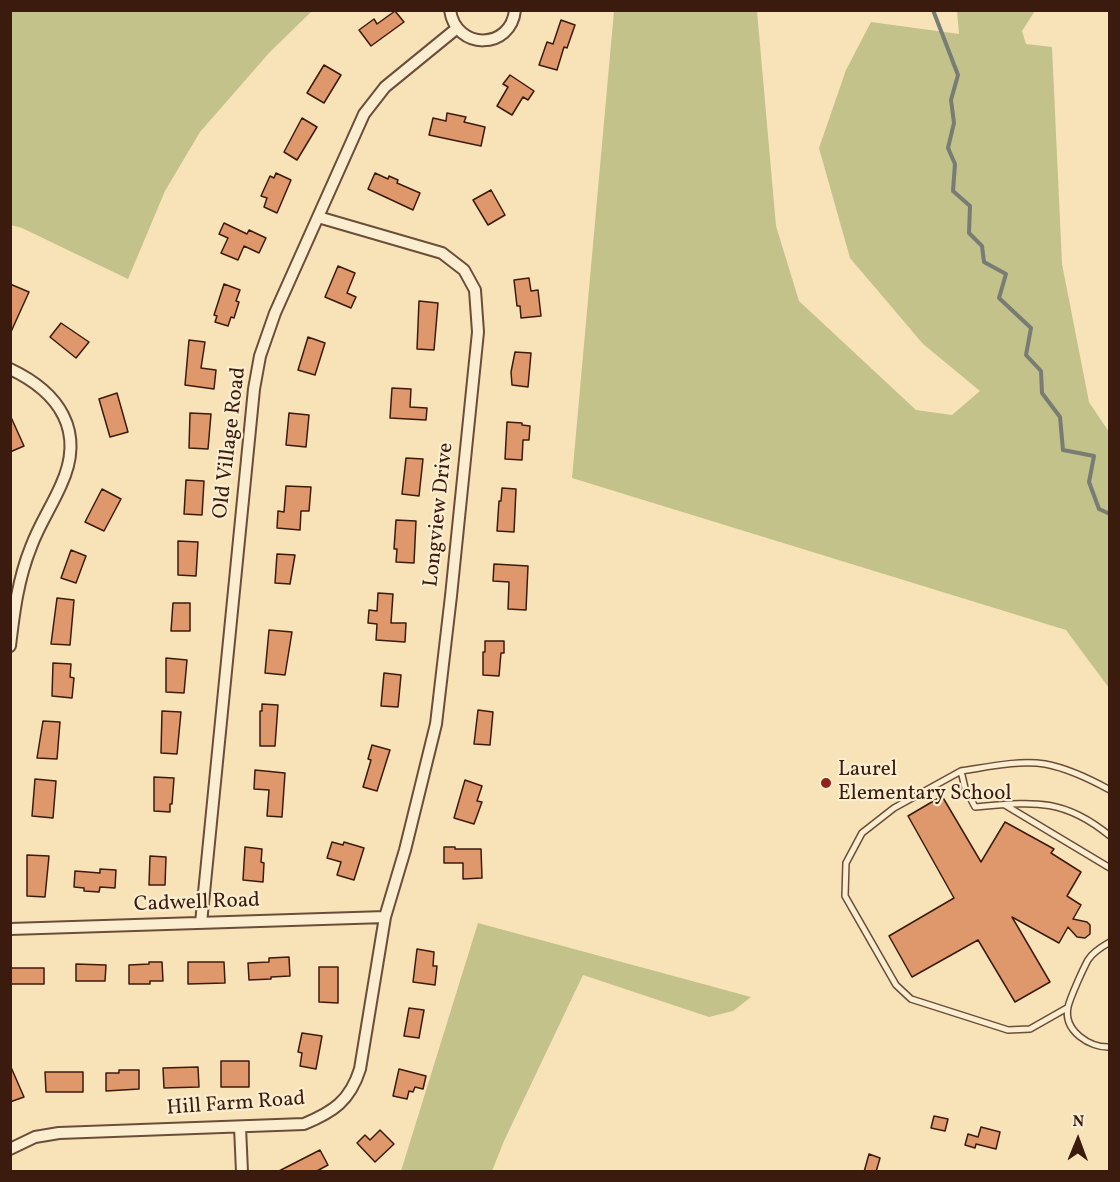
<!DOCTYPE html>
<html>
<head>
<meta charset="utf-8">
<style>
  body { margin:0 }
  #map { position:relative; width:1120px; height:1182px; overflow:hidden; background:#f7e3b7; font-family:Vollkorn,serif }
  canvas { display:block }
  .frame { position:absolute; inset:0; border:12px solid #3c1b0f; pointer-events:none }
  .north { position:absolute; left:1048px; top:1110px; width:60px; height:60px; -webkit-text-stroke:4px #faedd0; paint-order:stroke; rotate:1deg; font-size:16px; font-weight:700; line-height:24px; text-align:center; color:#3c1b0f }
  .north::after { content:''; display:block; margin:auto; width:21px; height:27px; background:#3c1b0f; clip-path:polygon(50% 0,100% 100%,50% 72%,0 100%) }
</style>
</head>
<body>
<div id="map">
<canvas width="1120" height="1182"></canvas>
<div class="frame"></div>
<div class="north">N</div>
</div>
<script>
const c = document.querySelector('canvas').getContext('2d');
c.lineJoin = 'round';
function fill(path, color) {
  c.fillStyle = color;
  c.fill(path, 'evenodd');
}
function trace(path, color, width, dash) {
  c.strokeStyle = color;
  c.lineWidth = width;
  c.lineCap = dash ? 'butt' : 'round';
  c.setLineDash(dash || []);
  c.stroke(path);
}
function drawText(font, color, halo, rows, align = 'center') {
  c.font = font + ' Vollkorn,serif';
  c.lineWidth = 4.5;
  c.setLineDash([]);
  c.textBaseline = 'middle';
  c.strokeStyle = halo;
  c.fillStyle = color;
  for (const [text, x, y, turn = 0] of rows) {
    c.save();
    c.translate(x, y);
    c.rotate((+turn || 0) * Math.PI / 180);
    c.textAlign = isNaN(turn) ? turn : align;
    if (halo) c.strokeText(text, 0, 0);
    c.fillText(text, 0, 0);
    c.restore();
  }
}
const green = new Path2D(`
  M10,11l1,-1 301,1 -43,42 -69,79 -35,59 -37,88 -106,-51 -11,-3z
  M614,11h143l19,215 23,75 117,109 36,5 28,-24 -57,-47 -73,-86 -31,-110 27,-78 25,-48 88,12 -2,-23h78l-13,20 4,13 26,3 10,217 27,138 20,30v256l-43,-58 -494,-152z
  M478,923l273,74 -18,14 -24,6 -126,-42 -79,166 -12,30h-91z`);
const stream = new Path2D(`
  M933,10l25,65 -7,25 3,23 -6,25 7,16 -2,27 17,15 -1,27 13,13 2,16 22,12 -7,24 32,30 -5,27 15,16 1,22 18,24 3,33 31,6 -5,26 10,27 11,5`);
const building = new Path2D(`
  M395,11l9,11 -33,24 -12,-16 15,-11 3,5z
  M561,20l14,5 -8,23 -3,-1 -7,23 -18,-5 8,-23 6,2z
  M324,65l17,10 -17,28 -17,-10z
  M510,75l24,16 -6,9 -5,-3 -11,18 -15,-9 11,-19 -5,-3z
  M447,113l19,4 -2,5 21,5 -4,19 -52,-11 4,-17 13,3z
  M302,118l15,9 -20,33 -13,-8z
  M276,173l15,7 -14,33 -13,-6 3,-9 -6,-2 9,-20 4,2z
  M375,173l13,6 1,-3 9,4 -1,3 23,10 -7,17 -45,-21z
  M491,190l14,25 -17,10 -15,-25z
  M224,223l23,11 2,-4 17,8 -7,15 -15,-7 -6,14 -17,-7 7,-15 -9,-4z
  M338,266l17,7 -8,20 9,4 -5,11 -26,-11z
  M529,278l2,13 7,-1 3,26 -20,2 -1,-12h-3l-3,-26z
  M10,284l19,8 -19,42z
  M224,284l16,6 -4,11 3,1 -5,16 -3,-1 -3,9 -13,-4 2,-6 -3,-1z
  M419,301l19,2 -4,47 -17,-1z
  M61,323l28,19 -13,16 -26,-21z
  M308,337l17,6 -10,32 -17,-5z
  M189,340l16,2 -4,26 15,2 -2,19 -29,-4z
  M515,352l16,1 -3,34 -16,-2 -1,-13z
  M392,388l19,1 -1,18 17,1 -1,12 -36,-2z
  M117,393l11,39 -18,5 -11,-38z
  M190,413l21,1 -3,35 -19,-1z
  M289,413l20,2 -3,32 -20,-2z
  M10,415l14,31 -14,6z
  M507,422l15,1v2l8,1 -1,14h-6l-1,20 -17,-1z
  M406,458l17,1 -4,37 -17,-2z
  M186,480l18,1 -2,34 -18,-1z
  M286,486l25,1 -2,24h-8l-1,19 -23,-2 1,-17 6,1z
  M502,488l14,1 -2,43 -17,-1 2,-30h2z
  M102,489l19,10 -17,32 -19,-9z
  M396,520l20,1 -2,42 -18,-1 1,-13h-3z
  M178,541l20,1 -2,34 -18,-1z
  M71,550l15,6 -10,27 -15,-5z
  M277,554l18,1 -5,29 -15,-1z
  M494,564l34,2 -2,44 -18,-1 1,-27 -16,-1z
  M378,593l15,1 -2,29h15l-1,19 -29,-2 1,-16 -9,-1 1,-13 8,1z
  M57,598l17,2 -4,45 -19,-1z
  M173,603h17v28h-19z
  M269,630l23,2 -7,43 -20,-2z
  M485,641h19v12h-3l-2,23 -16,-1v-23h2z
  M166,658l21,2 -3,33 -18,-1z
  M53,663l18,1 -1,13 4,1 -2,20 -20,-2z
  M384,673l17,2 -3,32 -17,-1z
  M262,704l16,1 -3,41h-15v-35h2z
  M478,710l15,2 -3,33 -16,-1z
  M162,711l19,1 -4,42 -16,-1z
  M43,721l17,1 -3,37 -20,-1z
  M372,745l18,5 -13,41 -14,-4 8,-27 -3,-1z
  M255,770l30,3 -3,44 -15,-1 2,-26 -15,-1z
  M154,777l20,1 -2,26h-2v8l-16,-1z
  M35,779l21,2 -3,37 -21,-2z
  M465,780l17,6 -5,15 5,1 -8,22 -20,-6z
  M942,796l39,66 24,-40 49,27 -3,4 30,19 -14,24 14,9 -8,14 14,3 3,3v9l-5,4 -8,-1 -9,-10 -9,16 -47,-26 38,65 -35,20 -37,-62 -66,37 -23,-41 65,-38 -46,-82z
  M332,842l11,3 1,-3 20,6 -10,32 -17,-5 4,-13 -14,-4z
  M245,847l17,2 -1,13 3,1 -1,19 -20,-2z
  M444,847h11v2h26l1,29 -19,1v-16h-19z
  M27,855l22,1 -4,41 -18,-1z
  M150,856l16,1 -1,28h-16z
  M100,869l16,1 -1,18 -15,-1 -1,5 -15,-1v-3l-10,-1 1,-16 25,2z
  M417,949l17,3 -1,14h4l-2,19 -22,-3z
  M289,957l1,19 -19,1v2l-22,1 -1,-17 21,-1v-4z
  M149,962h13l1,19h-13v3h-21v-19l20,-1z
  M188,962h36l1,21 -37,1z
  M76,964l30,1 -1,16h-29z
  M319,967h19v36l-19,-1z
  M10,968h34v16h-34z
  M409,1008l15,2 -5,28 -15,-2z
  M302,1033l20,3 -6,33 -16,-3 2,-13 -4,-1z
  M221,1061h28v26h-28z
  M10,1065l14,32 -14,5z
  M198,1067l1,20 -35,1 -1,-20z
  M399,1069l27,7 -3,13 -8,-2 -2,5 -4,-1 -2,8 -14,-3z
  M119,1070h20v19l-33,2v-18h13z
  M45,1072h38v20h-37z
  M934,1116l14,3 -3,12 -14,-3z
  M981,1127l19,5 -4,17 -20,-5 -1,4 -10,-3 3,-11 10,3z
  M380,1130l14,14 -19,18 -18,-19 8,-8 5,5z
  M320,1150l8,15 -13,7h-38z
  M869,1154l11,4 -4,14h-12z`);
const lane = new Path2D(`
  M961,771l-67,37 -32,25 -16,30 -1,33 51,89 15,14 97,31 22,-1 37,-21
  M1110,790c-20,-11 -43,-22 -65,-26 -27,-4 -57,3 -84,7l4,17 10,19c57,-5 88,-10 135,29
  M1005,805l105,63
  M1110,942c-7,4 -18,11 -22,18 -5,9 -18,38 -20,47 -5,24 22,41 42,40`);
const street = new Path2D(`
  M450,10c6,41 61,40 65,0
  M10,369c49,23 76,62 51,116 -9,21 -22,40 -30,62 -13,32 -17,65 -21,99
  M201,923l53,-534 6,-33 15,-43 89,-199 21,-27 71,-58
  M10,929l375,-12
  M240,1127l2,45
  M10,1149l25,-12 24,-4 245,-9c29,-12 46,-23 56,-55l25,-152 20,-67 31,-126 15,-128 27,-264 -3,-42 -11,-20 -22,-17 -124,-36`);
const markers = [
  [826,783,6,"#8f2418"]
];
const streetNames = [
  ["Old Village Road",231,443,-83],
  ["Longview Drive",440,515,-84],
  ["Cadwell Road",197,904,-2],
  ["Hill Farm Road",236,1105,-4]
];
const poiNames = [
  ["Laurel",838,771],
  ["Elementary School",838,795]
];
fill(green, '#c2c28a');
trace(stream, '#787c74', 4);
fill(building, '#df976c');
trace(building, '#3c1b0f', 1.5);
trace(lane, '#6b4d39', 8);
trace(street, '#6b4d39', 14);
trace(lane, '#faedd0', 5);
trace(street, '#faedd0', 10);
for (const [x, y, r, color] of markers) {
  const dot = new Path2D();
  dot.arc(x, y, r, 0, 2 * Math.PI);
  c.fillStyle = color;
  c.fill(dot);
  trace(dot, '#faedd0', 2);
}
drawText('21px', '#3c1b0f', '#faedd0', streetNames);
drawText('21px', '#3c1b0f', '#faedd0', poiNames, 'left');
</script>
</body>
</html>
